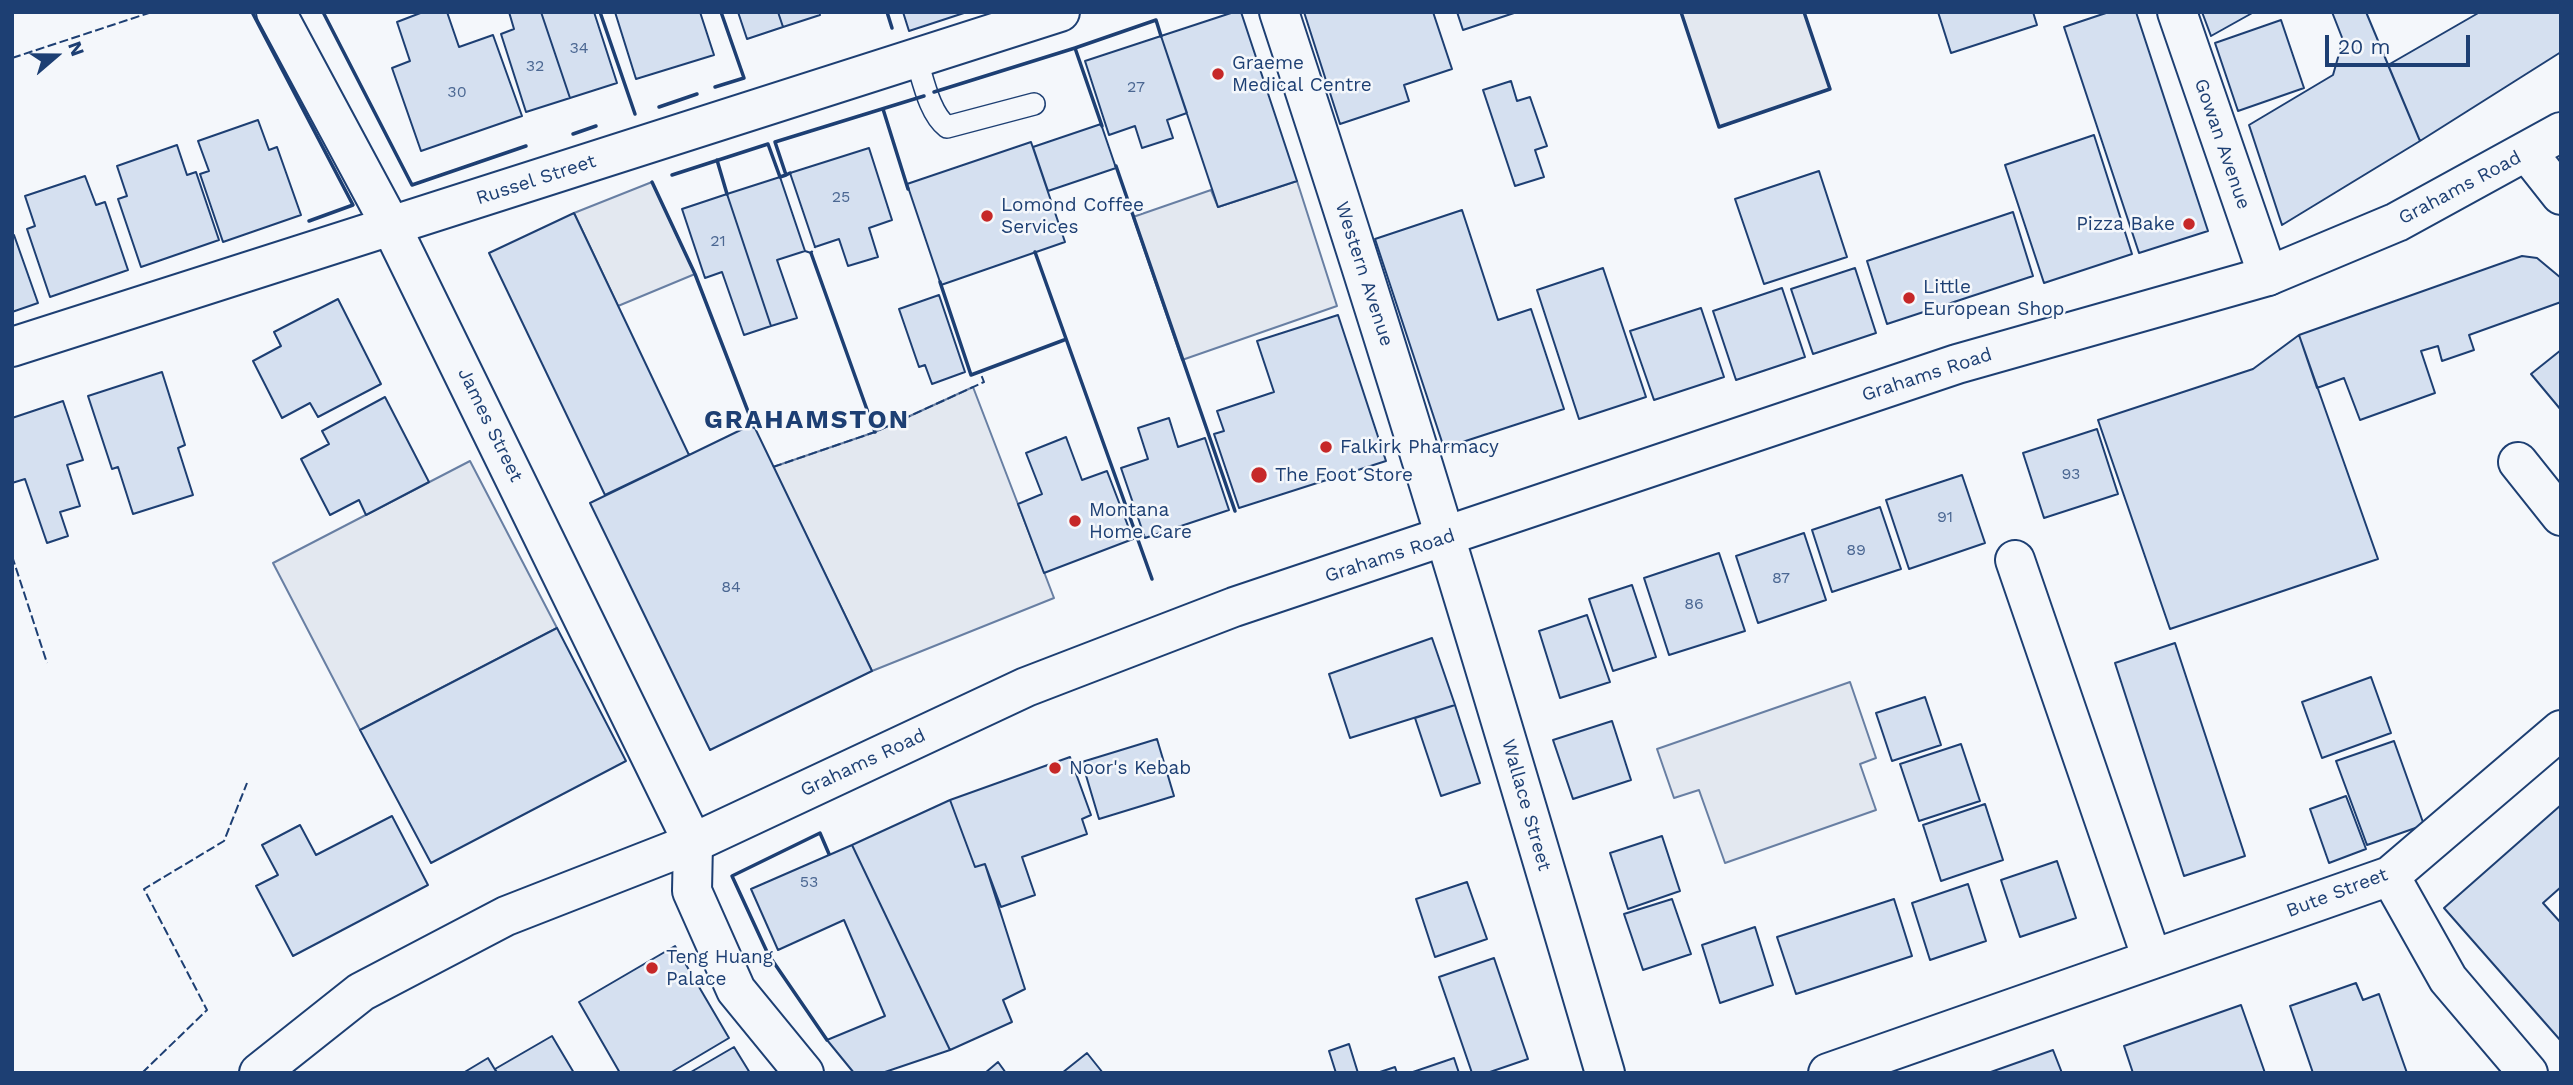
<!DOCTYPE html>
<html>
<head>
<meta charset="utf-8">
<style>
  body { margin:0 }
  #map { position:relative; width:2573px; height:1085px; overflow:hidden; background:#f4f7fb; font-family:"Work Sans",sans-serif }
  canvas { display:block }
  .frame { position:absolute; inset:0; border:14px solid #1d3f73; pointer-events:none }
  .north { position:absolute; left:21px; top:21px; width:70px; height:70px; -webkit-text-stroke:5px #f4f7fb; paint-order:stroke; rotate:70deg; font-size:19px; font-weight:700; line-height:28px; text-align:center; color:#1d3f73 }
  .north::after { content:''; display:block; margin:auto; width:24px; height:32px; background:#1d3f73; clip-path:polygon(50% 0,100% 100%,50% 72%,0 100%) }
  .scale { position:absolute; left:2325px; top:35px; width:145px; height:32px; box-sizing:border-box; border:4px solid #1d3f73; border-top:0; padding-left:9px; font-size:21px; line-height:24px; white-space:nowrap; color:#1d3f73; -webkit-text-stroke:5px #f4f7fb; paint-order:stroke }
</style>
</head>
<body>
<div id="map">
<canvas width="2573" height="1085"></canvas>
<div class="frame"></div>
<div class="north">N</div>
<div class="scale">20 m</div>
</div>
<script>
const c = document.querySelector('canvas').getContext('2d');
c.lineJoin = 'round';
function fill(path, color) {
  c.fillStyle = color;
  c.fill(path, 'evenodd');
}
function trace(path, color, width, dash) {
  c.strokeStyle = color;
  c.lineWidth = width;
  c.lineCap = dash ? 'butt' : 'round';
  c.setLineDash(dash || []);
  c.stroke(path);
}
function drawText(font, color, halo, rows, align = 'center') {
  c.font = font + ' "Work Sans",sans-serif';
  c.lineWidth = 5;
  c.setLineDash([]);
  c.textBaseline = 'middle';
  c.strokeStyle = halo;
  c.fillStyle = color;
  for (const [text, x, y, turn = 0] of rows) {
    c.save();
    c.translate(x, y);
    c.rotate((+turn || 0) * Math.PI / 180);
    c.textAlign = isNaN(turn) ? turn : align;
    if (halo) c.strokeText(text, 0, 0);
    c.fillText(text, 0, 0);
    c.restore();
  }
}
const parking = new Path2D(`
  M1681,12h123l26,77 -111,38z
  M1297,181l40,125 -155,54 -49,-143 78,-27 7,17z
  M652,182l43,92 -77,32 -44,-93z
  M973,387l81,211 -182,73 -99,-204 102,-35z
  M470,461l87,167 -197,102 -87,-167z
  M1850,682l26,76 -16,6 16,46 -151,53 -26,-73 -25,8 -17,-49z`);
const building = new Path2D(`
  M423,12h24l12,35 34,-12 29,81 -101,35 -29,-83 18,-7 -13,-39z
  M509,12h32l29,86 -44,14 -25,-78 13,-5z
  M541,12h53l23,71 -47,15z
  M615,12h85l14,43 -78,24z
  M738,12h40l5,15 -36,12z
  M778,12h41l1,3 -37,12z
  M903,12h64l-58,19z
  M1234,12h7l56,169 -79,26 -57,-171z
  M1304,12h129l19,57 -48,16 5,16 -69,23z
  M1457,12h60l-54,18z
  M1938,12h95l4,13 -86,28z
  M2109,12h27l72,219 -69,22 -75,-226z
  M2202,12h52l-43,24z
  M2332,12h34l54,129 -138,84 -33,-100 84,-50 10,-35z
  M2480,12h81v40l-141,89 -32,-76z
  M2281,20l23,68 -66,23 -23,-68z
  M1161,36l26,77 -20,7 6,18 -31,10 -7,-22 -26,9 -24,-74z
  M1511,81l6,20 13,-4 17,49 -12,4 9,27 -29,9 -32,-96z
  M258,120l11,30 8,-3 24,68 -78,27 -23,-68 9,-3 -11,-30z
  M1101,124l15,44 -68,23 -15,-44z
  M2094,135l38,119 -88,29 -39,-118z
  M1031,142l34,100 -124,43 -34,-101z
  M177,145l10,30 9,-3 23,68 -78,27 -23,-68 9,-3 -10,-30z
  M869,148l23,72 -23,8 9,29 -30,9 -9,-27 -24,8 -25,-74z
  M1819,171l28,86 -83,27 -29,-85z
  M85,176l11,29 9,-3 23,68 -78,27 -23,-68 8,-3 -10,-30z
  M780,177l25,74 -28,9 20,58 -26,8 -44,-132z
  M727,194l44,132 -27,9 -22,-63 -17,6 -23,-69z
  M1462,210l36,110 33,-11 33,100 -120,39 -69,-209z
  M2013,212l20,64 -146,48 -20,-63z
  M574,213l115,242 -84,40 -116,-242z
  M14,235l24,68 -26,9v-76z
  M2522,256l15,2 24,20v24l-92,33 5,15 -32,11 -4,-15 -17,5 14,42 -75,27 -16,-42 -27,10 -18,-53z
  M1603,268l43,129 -67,22 -42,-129z
  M1855,268l21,65 -63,21 -22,-65z
  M1782,288l23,69 -69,23 -23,-69z
  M939,295l26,77 -33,12 -7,-19 -6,2 -20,-58z
  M338,299l43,85 -63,33 -8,-14 -28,15 -29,-57 28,-15 -7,-14z
  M1701,308l23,69 -70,23 -24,-69z
  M1338,315l48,146 -147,47 -25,-74 10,-3 -7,-20 57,-19 -17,-51z
  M2299,335l79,224 -208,70 -72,-209 155,-51z
  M2561,350v60l-30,-36z
  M162,372l23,73 -7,3 15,47 -60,19 -15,-47 -6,2 -24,-73z
  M385,397l44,85 -63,33 -7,-15 -29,15 -29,-56 28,-15 -7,-13z
  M63,401l20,59 -16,5 13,41 -20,6 8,24 -21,7 -22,-64 -13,4v-65z
  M1169,418l9,29 27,-9 24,72 -84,28 -24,-70 27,-9 -10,-31z
  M753,424l119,247 -162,79 -120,-247z
  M2097,429l21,65 -74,24 -21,-65z
  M1066,437l16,43 25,-9 26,68 -89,34 -26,-69 24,-10 -16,-41z
  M1962,475l23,68 -76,26 -23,-69z
  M1880,507l21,62 -69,23 -20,-62z
  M1804,533l22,67 -68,23 -22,-67z
  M1719,553l26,78 -76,24 -25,-77z
  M1632,585l24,72 -43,14 -24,-72z
  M1587,615l23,67 -50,16 -21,-67z
  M557,628l69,133 -195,102 -71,-133z
  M1432,638l23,67 -105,33 -21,-64z
  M2175,643l70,213 -61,20 -69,-213z
  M2371,677l20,56 -69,25 -20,-56z
  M1925,697l16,48 -49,16 -16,-48z
  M1455,705l25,78 -39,13 -26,-78z
  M1612,721l19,59 -58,19 -20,-59z
  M1157,739l17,57 -75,23 -17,-57z
  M2394,741l30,84 -57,20 -31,-84z
  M1961,744l19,57 -61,20 -19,-57z
  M1070,757l21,58 -9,4 5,15 -65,23 13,38 -34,12 -16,-43 -10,3 -25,-67z
  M2346,796l20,53 -37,14 -19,-54z
  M950,800l25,67 10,-3 40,125 -22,11 9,22 -62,28 -98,-205z
  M1985,804l18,56 -62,21 -18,-56z
  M2561,805v82l-18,16 18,20v118l-117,-133z
  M392,816l36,69 -135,71 -37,-70 22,-11 -16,-30 38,-20 16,30z
  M1662,836l18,55 -52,18 -18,-56z
  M852,845l98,205 -68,23h-28l-27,-33 58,-24 -41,-96 -66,30 -27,-61z
  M2057,861l19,57 -56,19 -19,-57z
  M1467,882l20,57 -52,18 -19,-58z
  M1968,884l18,57 -56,19 -18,-57z
  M1672,899l19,55 -48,16 -19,-56z
  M1894,899l18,57 -116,38 -19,-57z
  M1755,927l18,58 -53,18 -18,-58z
  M675,946l54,92 -59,35h-50l-41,-71z
  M1494,958l34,101 -41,14h-15l-33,-96z
  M2356,983l7,17 16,-6 28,79h-94l-23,-67z
  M2241,1005l24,68h-132l-9,-27z
  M552,1036l22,37h-77l-2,-4z
  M1349,1044l9,29h-22l-7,-22z
  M734,1047l16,26h-58l-1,-1z
  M2053,1050l9,23h-74z
  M1087,1053l16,20h-41z
  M488,1058l9,15h-34z
  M1454,1058l5,15h-49z
  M998,1062l8,11h-21z
  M1395,1067l2,6h-20z`);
const service = new Path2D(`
  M916,58c7,21 13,55 31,69l87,-23`);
const minor = new Path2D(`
  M276,12l115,214 302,617 -1,48 44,99 68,83
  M1279,12c116,352 222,706 326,1061
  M2177,12l91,264
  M12,347l1048,-335
  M2518,462l43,54
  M2015,560l137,399
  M2390,876l58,103 80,94
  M1828,1073l562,-197 171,-146`);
const tertiary = new Path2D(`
  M2527,152l34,43`);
const secondary = new Path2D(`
  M259,1073l102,-81 145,-76 187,-73 333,-156 208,-80 723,-243 311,-88 129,-54 164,-90`);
const fence = new Path2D(`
  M12,58l140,-46
  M805,251l6,2 4,-6
  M773,467l102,-35 109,-50 -4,-10
  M12,556l35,107
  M142,1073l65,-63 -63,-121 80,-48 23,-58`);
const wall = new Path2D(`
  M252,12l101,193 -44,16
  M323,12l89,173 114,-39
  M600,12l35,102
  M887,12l5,16
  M1681,12l38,115 111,-38 -26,-77
  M1075,48l81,-28 5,16
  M715,87l29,-9 -23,-66
  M934,92l141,-44 27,78
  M659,107l38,-13
  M883,109l25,80
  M573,134l23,-8
  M717,160l10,34
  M1116,166l119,345
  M790,173l-4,2 -11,-33 149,-46
  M672,175l96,-31 12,33 6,-2
  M652,182l43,92 59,153
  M1035,252l117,327
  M811,253l64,179
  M940,282l31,93 93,-35
  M827,1040l-59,-86 -36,-78 88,-43 9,21`);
const markers = [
  [1218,74,7,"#c62828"],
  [987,216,7,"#c62828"],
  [2189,224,7,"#c62828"],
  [1909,298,7,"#c62828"],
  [1326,447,7,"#c62828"],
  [1259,475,9,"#c62828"],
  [1075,521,7,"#c62828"],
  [1055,768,7,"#c62828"],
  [652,968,7,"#c62828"]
];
const numberNames = [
  ["34",579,48],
  ["32",535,66],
  ["27",1136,87],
  ["30",457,92],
  ["25",841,197],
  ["21",718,241],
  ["93",2071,474],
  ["91",1945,517],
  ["89",1856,550],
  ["87",1781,578],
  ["84",731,587],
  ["86",1694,604],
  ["53",809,882]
];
const poiNames = [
  ["Graeme",1232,63],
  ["Medical Centre",1232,85],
  ["Lomond Coffee",1001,205],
  ["Services",1001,227],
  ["Pizza Bake",2175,224,"right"],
  ["Little",1923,287],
  ["European Shop",1923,309],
  ["Falkirk Pharmacy",1340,447],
  ["The Foot Store",1275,475],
  ["Montana",1089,510],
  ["Home Care",1089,532],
  ["Noor's Kebab",1069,768],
  ["Teng Huang",666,957],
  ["Palace",666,979]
];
const streetNames = [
  ["Gowan Avenue",2222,144,71],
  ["Russel Street",536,180,-18],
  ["Grahams Road",2460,188,-28],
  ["Western Avenue",1364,274,72],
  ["Grahams Road",1927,375,-18],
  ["James Street",490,425,64],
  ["Grahams Road",1390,556,-18],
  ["Grahams Road",863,763,-25],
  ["Wallace Street",1526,805,74],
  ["Bute Street",2337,893,-21]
];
const districtNames = [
  ["GRAHAMSTON",807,420]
];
fill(parking, '#e3e8f0');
trace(parking, '#687fa3', 2);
fill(building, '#d5e0f0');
trace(building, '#1d3f73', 2);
trace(service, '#1d3f73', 24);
trace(minor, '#1d3f73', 42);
trace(tertiary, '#1d3f73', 42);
trace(secondary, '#1d3f73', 42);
trace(service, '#f4f7fb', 21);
trace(minor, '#f4f7fb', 38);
trace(tertiary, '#f4f7fb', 38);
trace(secondary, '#f4f7fb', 38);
trace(fence, '#1d3f73', 2, [9, 3.5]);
trace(wall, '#1d3f73', 3.5);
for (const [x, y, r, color] of markers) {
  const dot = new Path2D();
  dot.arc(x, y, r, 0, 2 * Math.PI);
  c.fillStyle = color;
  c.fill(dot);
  trace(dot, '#f4f7fb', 2.5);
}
drawText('16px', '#4b6792', null, numberNames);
drawText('19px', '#1d3f73', '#f4f7fb', poiNames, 'left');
drawText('19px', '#1d3f73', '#f4f7fb', streetNames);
c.letterSpacing = '2px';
drawText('bold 26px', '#1d3f73', '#f4f7fb', districtNames);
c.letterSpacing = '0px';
</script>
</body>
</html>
